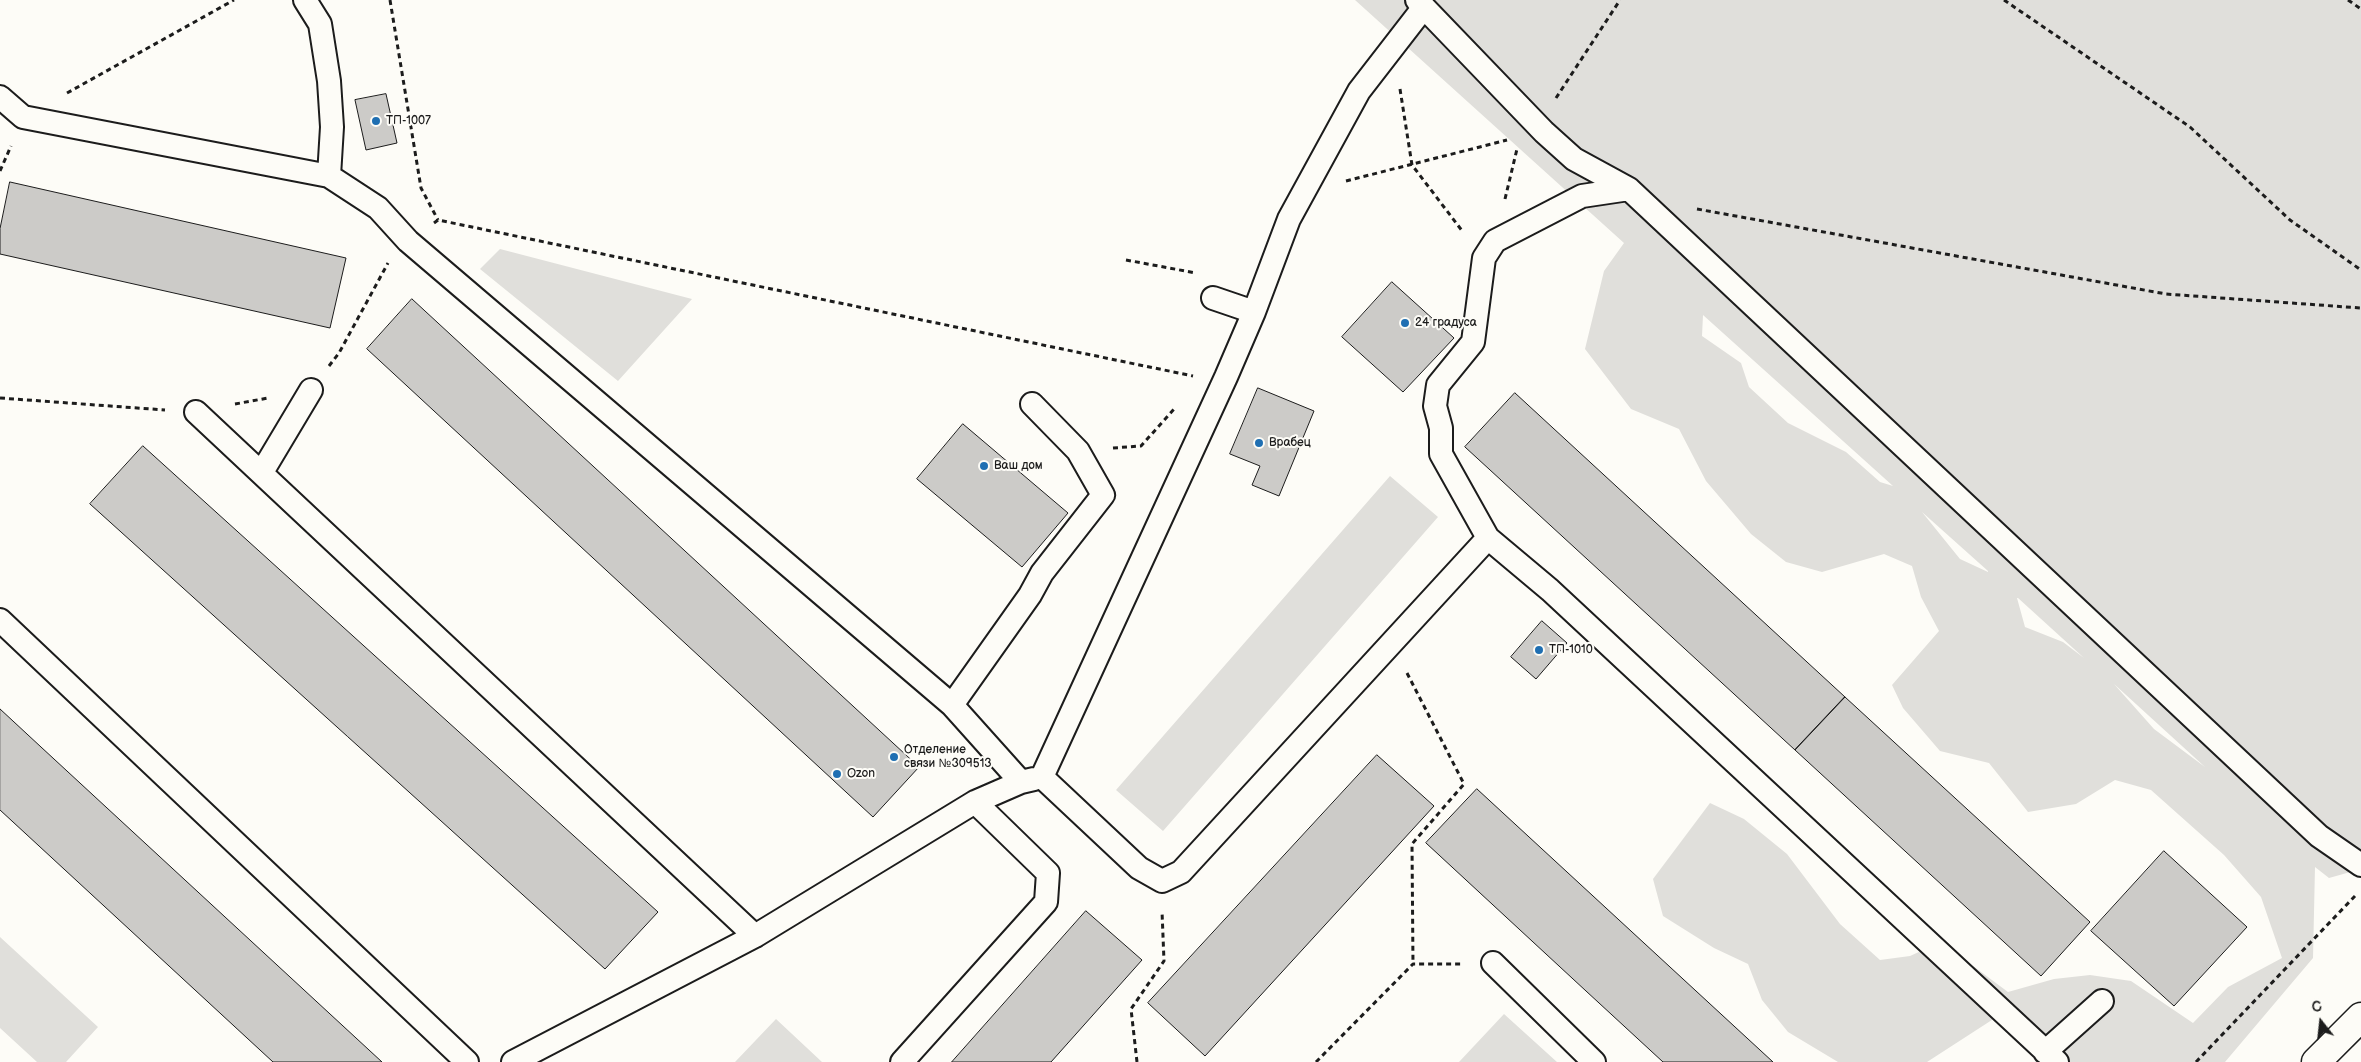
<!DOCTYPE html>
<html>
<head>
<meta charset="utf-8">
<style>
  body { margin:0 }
  #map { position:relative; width:2361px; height:1062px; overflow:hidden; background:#fdfcf7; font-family:"Balsamiq Sans",sans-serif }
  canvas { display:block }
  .north { position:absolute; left:2296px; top:997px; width:50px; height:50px; -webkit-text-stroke:4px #fdfcf7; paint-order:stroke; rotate:344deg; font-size:14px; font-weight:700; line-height:20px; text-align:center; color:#1c1c1c }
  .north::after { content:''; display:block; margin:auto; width:18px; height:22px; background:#1c1c1c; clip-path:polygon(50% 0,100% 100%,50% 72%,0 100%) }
</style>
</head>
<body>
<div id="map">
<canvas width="2361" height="1062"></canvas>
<div class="north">С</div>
</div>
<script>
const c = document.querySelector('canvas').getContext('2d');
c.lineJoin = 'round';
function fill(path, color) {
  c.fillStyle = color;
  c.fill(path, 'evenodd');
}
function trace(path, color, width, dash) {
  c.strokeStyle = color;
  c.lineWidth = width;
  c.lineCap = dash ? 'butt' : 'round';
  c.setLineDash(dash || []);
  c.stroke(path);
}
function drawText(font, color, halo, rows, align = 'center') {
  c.font = font + ' "Balsamiq Sans",sans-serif';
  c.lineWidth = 4;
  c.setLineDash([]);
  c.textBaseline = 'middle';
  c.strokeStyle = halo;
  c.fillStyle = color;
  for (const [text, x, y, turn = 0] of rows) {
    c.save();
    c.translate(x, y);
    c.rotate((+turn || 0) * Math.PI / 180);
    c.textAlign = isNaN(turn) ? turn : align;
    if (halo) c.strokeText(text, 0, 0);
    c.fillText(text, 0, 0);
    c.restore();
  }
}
const green = new Path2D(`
  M1355,0h1006v869l-32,9 -14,-11 -2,91 -88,104h-168l-62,-44 -68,44h-89l-50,-30 -26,-32 -14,-36 -34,-16 -51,-32 -10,-37 57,-76 34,16 43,35 53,70 40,36 30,-4 33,-15 18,16 47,35 46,-13 36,-4 41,6 62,42 35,-36 54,-29 -21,-61 -37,-42 -73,-65 -36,-10 -39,24 -48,8 -39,-49 -49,-12 -37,-43 -11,-23 47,-54 -18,-34 -9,-31 -28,-12 -62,18 -36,-10 -35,-28 -45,-53 -27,-52 -48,-20 -46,-60 19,-78 20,-28zM1703,315l190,171 -13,-4 -34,-30 -58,-29 -39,-36 -8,-24 -39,-27zM1922,512l66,59v1l-28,-13zM2017,598h1l66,60 -21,-16 -38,-15zM2114,684l91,83 -51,-38z
  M500,249l192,50 -74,82 -138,-112z
  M1390,476l48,41 -275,314 -47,-41z
  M0,937l98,90 -32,35h-29l-37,-34z
  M1504,1014l53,48h-98z
  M776,1019l46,43h-87z`);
const building = new Path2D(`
  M386,94l11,49 -31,7 -11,-50z
  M10,182l336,76 -16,70 -330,-74v-25z
  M1392,282l62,56 -51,54 -61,-55z
  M412,299l507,468 -46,50 -506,-468z
  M1258,388l56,23 -35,85 -27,-11 8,-19 -30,-12z
  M1515,393l330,304 -50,53 -330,-303z
  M963,424l105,89 -46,54 -105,-88z
  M143,446l515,466 -53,57 -515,-465z
  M1542,621l25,22 -31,36 -25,-22z
  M1845,697l245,225 -49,54 -246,-226z
  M0,709l41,38 341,315h-109l-273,-252z
  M1377,755l57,51 -229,250 -57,-53z
  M1477,789l296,273h-110l-77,-71 -160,-148z
  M2164,851l83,76 -73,79 -83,-75z
  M1086,911l56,49 -91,102h-99z`);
const path = new Path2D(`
  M390,0l31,188 17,32
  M2004,0l186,127 100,93 71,50
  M2348,0l13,9
  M1400,89l12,76 51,67
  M67,93l167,-93
  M1556,98l64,-98
  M0,171l11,-25
  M1346,181l161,-41
  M1505,199l12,-50
  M1697,209l469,85 195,14
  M434,223l4,-3 755,156
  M1126,260l70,13
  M329,366l10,-13 49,-90
  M0,398l165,12
  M235,404l33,-6
  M1113,448l28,-2 34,-38
  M1407,673l57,111 -52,60 1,120
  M1137,1062l-6,-53 33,-48 -2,-50
  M1316,1062l97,-98h49
  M2196,1062l159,-166`);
const service = new Path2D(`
  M305,0l15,24 9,57 3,46 -3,49
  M1417,0l127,132 30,27 55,30
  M0,97l23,20 306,59 49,32 30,33 544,464 69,77
  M1213,298l41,14
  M196,412l559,524
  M262,472l49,-82
  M1488,538l-47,-84v-26l-6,-22 3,-21 35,-43 11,-84 11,-17 87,-45 47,-7 690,647 42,29
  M0,620l467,442
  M952,705l78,-110 12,-22 61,-78 -25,-44 -46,-47
  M1042,777l97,91 23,13 19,-9 307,-334 62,52 507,472
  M1042,777l184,-400 28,-65 35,-93 70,-128 65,-84
  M1493,963l101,99
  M2045,1052l57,-51
  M513,1062l242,-126 220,-134 46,-20 13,-3
  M902,1062l144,-160 2,-29 -73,-71`);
const secondary = new Path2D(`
  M2316,1062l45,-45`);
const markers = [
  [376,121,5,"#1f6fb2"],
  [1405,323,5,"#1f6fb2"],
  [1259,443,5,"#1f6fb2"],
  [984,466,5,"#1f6fb2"],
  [1539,650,5,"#1f6fb2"],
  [894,757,5,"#1f6fb2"],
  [837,774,5,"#1f6fb2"]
];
const poiNames = [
  ["ТП-1007",386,121],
  ["24 градуса",1415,323],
  ["Врабец",1269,443],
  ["Ваш дом",994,466],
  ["ТП-1010",1549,650],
  ["Отделение",904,750],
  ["связи №309513",904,764],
  ["Ozon",847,774]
];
fill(green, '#e0dfdb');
fill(building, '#cccbc8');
trace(building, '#1c1c1c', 1);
trace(service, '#1c1c1c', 26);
trace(secondary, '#1c1c1c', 31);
trace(path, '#1c1c1c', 3, [5, 4]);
trace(service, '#fdfcf7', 22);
trace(secondary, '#fdfcf7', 28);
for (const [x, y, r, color] of markers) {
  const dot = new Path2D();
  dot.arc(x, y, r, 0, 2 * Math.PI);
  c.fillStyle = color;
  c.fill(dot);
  trace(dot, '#fdfcf7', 2);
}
drawText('12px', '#1c1c1c', '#fdfcf7', poiNames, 'left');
</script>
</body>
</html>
